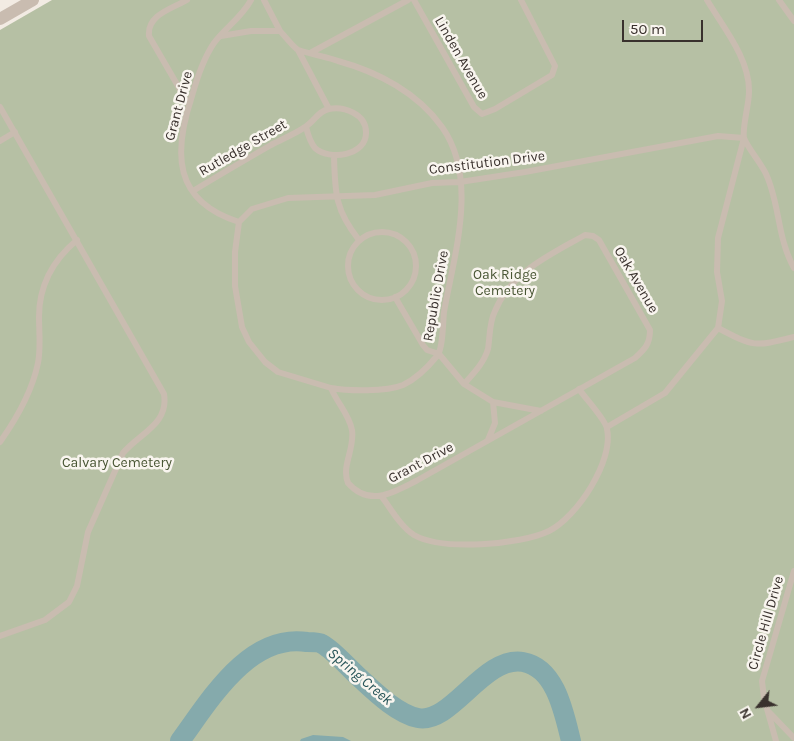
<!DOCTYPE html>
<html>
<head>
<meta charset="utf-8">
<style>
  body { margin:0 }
  #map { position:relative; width:794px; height:741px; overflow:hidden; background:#f2ebe3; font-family:Karla,sans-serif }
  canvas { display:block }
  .north { position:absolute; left:734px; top:681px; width:50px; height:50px; -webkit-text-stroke:4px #f9f5ef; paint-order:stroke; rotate:241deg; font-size:14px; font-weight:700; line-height:20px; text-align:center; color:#39312d }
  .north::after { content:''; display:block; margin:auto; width:18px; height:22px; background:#39312d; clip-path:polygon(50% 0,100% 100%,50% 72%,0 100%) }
  .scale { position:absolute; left:622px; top:20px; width:81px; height:22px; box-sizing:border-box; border:2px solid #39312d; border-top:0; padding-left:6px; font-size:15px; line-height:18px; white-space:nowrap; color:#39312d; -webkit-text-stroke:4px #f9f5ef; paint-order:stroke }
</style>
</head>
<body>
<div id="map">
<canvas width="794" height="741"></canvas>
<div class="north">N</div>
<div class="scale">50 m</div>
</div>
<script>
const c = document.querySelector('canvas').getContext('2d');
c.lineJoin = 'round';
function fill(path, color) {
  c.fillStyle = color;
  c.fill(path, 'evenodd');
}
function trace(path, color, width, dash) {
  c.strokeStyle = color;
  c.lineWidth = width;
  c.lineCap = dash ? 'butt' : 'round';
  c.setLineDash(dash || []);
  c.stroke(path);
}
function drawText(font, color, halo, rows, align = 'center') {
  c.font = font + ' Karla,sans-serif';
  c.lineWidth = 5;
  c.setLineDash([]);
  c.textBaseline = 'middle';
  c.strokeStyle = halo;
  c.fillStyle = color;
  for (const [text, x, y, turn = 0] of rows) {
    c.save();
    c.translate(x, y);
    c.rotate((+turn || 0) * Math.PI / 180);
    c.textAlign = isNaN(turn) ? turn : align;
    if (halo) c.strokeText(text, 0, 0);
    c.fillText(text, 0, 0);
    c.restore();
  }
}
const green = new Path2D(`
  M52,0h742v741h-794v-711z`);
const water = new Path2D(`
  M313,735l30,2 8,4h-51l1,-2z`);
const river = new Path2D(`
  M180,741c30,-41 69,-108 127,-99 5,0 12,0 15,2 13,7 28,26 40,36 14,13 36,34 56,38 33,7 66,-63 105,-56 33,6 41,51 48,79`);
const service = new Path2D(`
  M187,0c-16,9 -40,15 -38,36l40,69
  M264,0l16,31
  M414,0l60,107 8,7 13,-5 57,-34 3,-9 -34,-66
  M707,0c16,27 43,59 42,92 0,13 -7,35 -5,46 3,9 17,25 22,36 14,30 11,64 28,94
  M779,0l15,21
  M221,36l30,-5h29c5,5 12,15 18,19 5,2 33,8 40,11 40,11 80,32 104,66 37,52 12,128 2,185 -1,9 -1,38 -7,44 -9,11 -21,23 -34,29 -17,7 -55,6 -72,3
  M298,50l31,59
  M312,52l96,-52
  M0,107l164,287c5,30 -24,39 -41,59l-35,79 -11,54 -8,16 -24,18 -45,16
  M0,141l15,-9
  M334,156c1,37 1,54 25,84
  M193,191c26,-16 52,-31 78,-46 11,-6 24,-11 34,-18 9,-5 13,-16 24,-18 15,-3 37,5 37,23 1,24 -37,29 -51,16 -5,-6 -7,-13 -9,-21
  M239,222c-66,-21 -66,-69 -47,-126 5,-18 11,-37 22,-53 11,-15 28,-26 37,-43
  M348 266a34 34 0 1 1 68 0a34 34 0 1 1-68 0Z
  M395,297l28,48 4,5 12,4 25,30 29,18 48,9
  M464,384c9,-10 20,-21 24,-35 2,-12 1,-26 7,-38 16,-39 55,-56 90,-76l8,1 6,4 51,90c0,14 -5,19 -15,28l-219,123c-23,12 -47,26 -68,2 -7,-17 7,-34 4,-53 -3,-16 -15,-27 -21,-42l-53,-16 -13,-10 -16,-20 -7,-15 -7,-41v-34l4,-30 13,-13 36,-11 87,-3 57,-12 28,-1 65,-10 193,-36 26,2 -26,100 -1,34 5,29 -4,27c36,19 36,19 76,9
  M607,427l58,-34 53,-65
  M488,440l7,-17 -2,-21
  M0,442c17,-24 32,-50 38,-79 3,-15 1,-31 1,-46 0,-31 14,-57 38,-77
  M382,497c9,12 19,30 32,38 28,16 106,10 135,-4 28,-14 65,-70 58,-102 -1,-9 -22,-31 -28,-40
  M769,712l25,26
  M776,741l-12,-43 -2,-17 32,-110`);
const minor = new Path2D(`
  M0,19l33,-19`);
const streetNames = [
  ["Linden Avenue",461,58,60],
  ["Grant Drive",179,106,-75],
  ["Rutledge Street",243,148,-30],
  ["Constitution Drive",487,163,-7],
  ["Oak Avenue",636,280,60],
  ["Republic Drive",436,296,-80],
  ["Grant Drive",421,463,-28],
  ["Circle Hill Drive",766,623,-74]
];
const parkNames = [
  ["Oak Ridge",505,275],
  ["Cemetery",505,291],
  ["Calvary Cemetery",117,463]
];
const waterNames = [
  ["Spring Creek",360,677,40]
];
fill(green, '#b6c0a4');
fill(water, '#85aaac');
trace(river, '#85aaac', 20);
trace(service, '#c9bcb0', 6);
trace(minor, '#c9bcb0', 12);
drawText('14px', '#39312d', '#f9f5ef', streetNames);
drawText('14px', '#485533', '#f9f5ef', parkNames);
drawText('italic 15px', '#265357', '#f9f5ef', waterNames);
</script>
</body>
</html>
